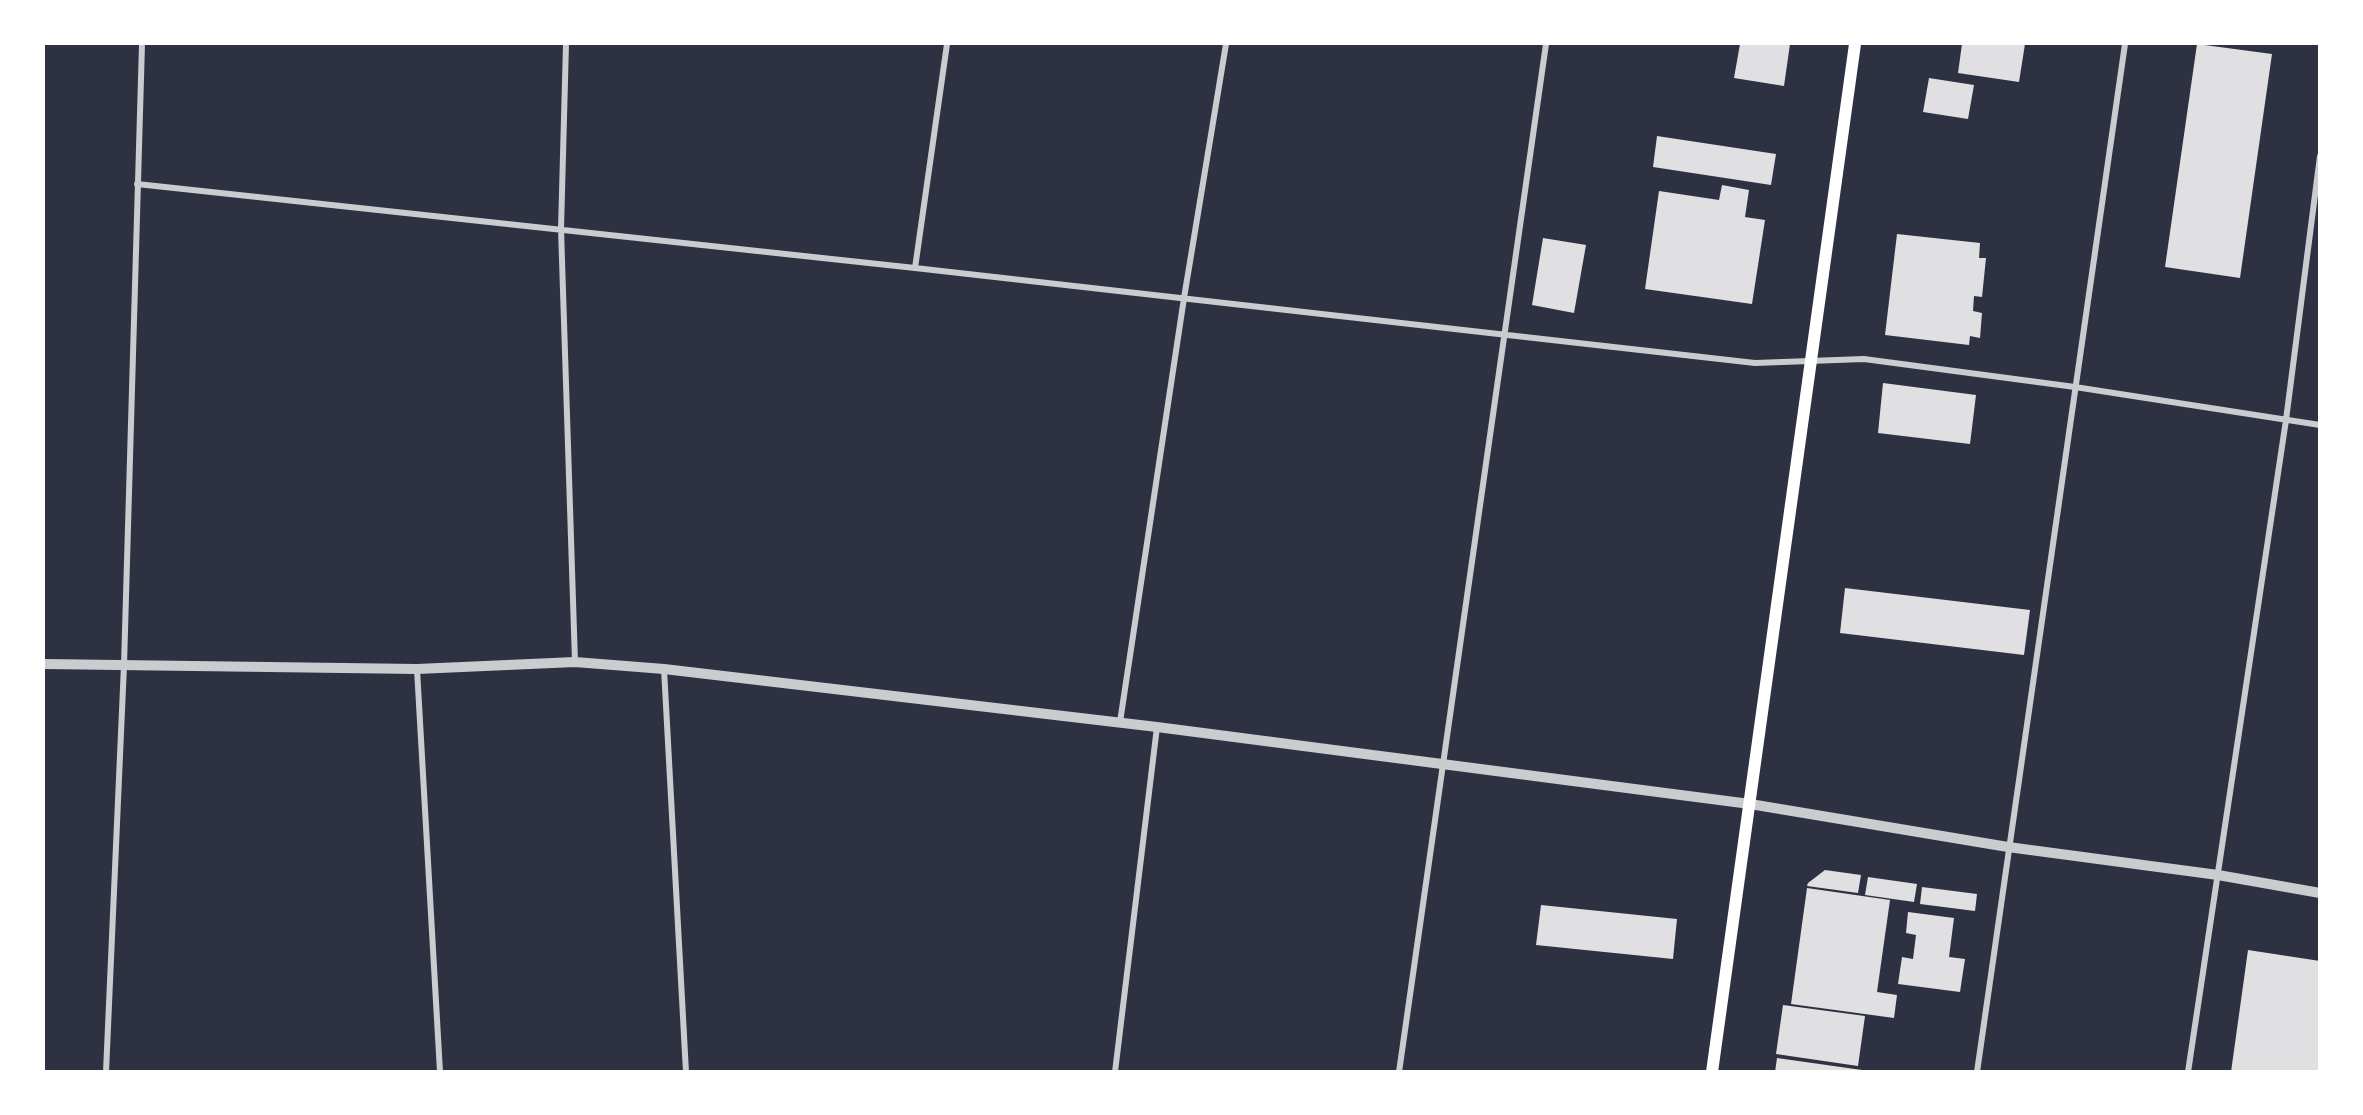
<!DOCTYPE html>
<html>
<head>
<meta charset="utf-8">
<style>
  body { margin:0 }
  #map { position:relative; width:2363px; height:1115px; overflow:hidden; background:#2d3142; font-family:"Public Sans",sans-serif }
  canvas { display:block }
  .frame { position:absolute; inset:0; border:45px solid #fff; pointer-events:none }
</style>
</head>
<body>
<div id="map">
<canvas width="2363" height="1115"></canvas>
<div class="frame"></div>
</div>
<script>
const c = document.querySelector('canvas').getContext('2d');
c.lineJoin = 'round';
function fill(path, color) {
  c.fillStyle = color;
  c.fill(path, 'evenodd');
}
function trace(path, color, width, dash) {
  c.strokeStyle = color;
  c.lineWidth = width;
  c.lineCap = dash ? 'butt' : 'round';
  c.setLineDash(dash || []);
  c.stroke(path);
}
const building = new Path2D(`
  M1740,44h50l-6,42 -50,-8z
  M1962,44h63l-6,38 -61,-9z
  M2197,44l75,10 -32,224 -75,-11z
  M1929,78l45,7 -6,34 -45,-7z
  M1657,136l119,18 -5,31 -118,-18z
  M1722,185l27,5 -4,27 20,3 -13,84 -107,-15 14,-98 60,9z
  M1897,234l83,9 -1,15h7l-4,39 -8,-1 -1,15 9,2 -2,25 -10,-2 -1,9 -84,-10z
  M1543,238l43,7 -12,68 -42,-8z
  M1883,383l93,12 -6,49 -92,-11z
  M1845,588l185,22 -6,45 -184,-22z
  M1825,870l36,5 -3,18 -51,-7 1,-3z
  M1868,877l49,7 -3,18 -49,-7z
  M1922,887l55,7 -2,17 -55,-7z
  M1807,888l83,12 -13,92 20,3 -3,23 -103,-14z
  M1541,905l136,14 -4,40 -137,-14z
  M1908,912l46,6 -5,39 16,2 -5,33 -62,-8 4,-27 11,2 3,-24 -10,-2z
  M2248,950l72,11v111h-89z
  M1783,1005l82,11 -7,50 -82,-12z
  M1777,1058l85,12v2h-87z`);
const minor = new Path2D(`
  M566,44l-5,185 14,433
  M137,184l778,84 840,95 109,-4 211,28 245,38
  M915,268l32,-224
  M417,669l23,403
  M664,669l22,403
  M1120,722l64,-424 42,-254
  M106,1072l18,-407 18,-621
  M1115,1072l42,-345
  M1399,1072l147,-1028
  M1977,1072l148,-1028
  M2188,1072l98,-652 34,-264`);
const tertiary = new Path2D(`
  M44,664l373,5 158,-7 89,7 493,58 593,77 258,43 210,28 102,18`);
const secondary = new Path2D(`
  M1712,1072l143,-1028`);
fill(building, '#e0e0e3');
trace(minor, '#caccd0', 6);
trace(tertiary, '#caccd0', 10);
trace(secondary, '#fff', 12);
</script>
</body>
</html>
